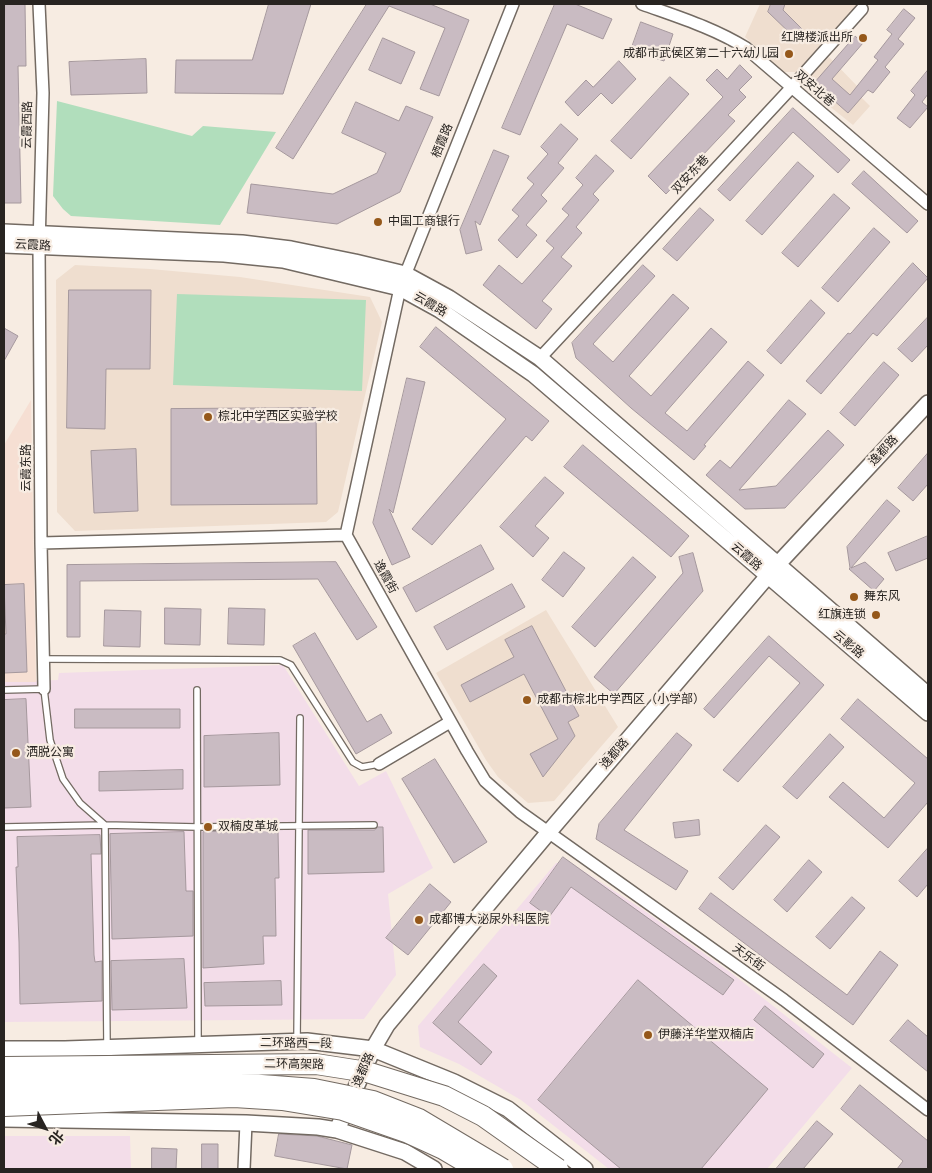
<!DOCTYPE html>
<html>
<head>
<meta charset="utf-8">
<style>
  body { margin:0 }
  #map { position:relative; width:932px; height:1173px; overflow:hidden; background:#f7ece2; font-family:"Titillium Web","Noto Sans SC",sans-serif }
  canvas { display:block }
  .frame { position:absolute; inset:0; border:5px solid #282421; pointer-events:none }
  .north { position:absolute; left:20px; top:1103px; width:50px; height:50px; -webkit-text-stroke:4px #f7ece2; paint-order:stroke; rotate:130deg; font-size:14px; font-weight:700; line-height:20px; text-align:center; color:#282421 }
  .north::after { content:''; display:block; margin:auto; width:18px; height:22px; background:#282421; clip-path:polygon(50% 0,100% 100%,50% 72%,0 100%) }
</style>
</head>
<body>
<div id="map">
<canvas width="932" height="1173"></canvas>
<div class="frame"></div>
<div class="north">北</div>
</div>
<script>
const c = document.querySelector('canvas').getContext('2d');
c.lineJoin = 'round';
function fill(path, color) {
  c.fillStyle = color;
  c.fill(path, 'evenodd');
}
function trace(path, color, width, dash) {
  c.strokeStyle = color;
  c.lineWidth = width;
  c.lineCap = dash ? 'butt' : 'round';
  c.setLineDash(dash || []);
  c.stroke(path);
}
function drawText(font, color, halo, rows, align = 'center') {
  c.font = font + ' "Titillium Web","Noto Sans SC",sans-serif';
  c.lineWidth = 4.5;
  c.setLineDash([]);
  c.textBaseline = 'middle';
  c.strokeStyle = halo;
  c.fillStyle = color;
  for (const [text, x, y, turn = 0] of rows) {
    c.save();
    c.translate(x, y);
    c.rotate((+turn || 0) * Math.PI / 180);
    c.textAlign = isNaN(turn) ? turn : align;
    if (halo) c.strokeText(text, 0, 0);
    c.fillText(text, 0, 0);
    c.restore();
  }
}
const commercial = new Path2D(`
  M283,665l76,121 27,-15 47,97 -45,26 8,81 -32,44 -360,3v-340l54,-2 1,-7z
  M556,863h15l71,46 88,63 122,96 -85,101h-158l-88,-69 -62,-36 -39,-17 -2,-21z
  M4,1136h126l1,33h-127z`);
const industrial = new Path2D(`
  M31,400l5,282h-32v-237z`);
const built = new Path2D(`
  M760,4h98l-60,68h-15l-38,-35z
  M829,57l30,31 -2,5 13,13 -17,19 -45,-36 1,-13z
  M75,265l75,4 90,8 130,20 12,25 -44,190 -12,10 -251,9 -18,-19 -1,-232z
  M546,610l72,117 -64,74 -26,2 -30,-26 -12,-17 -50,-87z`);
const green = new Path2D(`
  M57,101l135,35 11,-10 73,6 -56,93 -149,-9 -8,-7 -10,-13z
  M177,294l189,6 -4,91 -189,-6z`);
const building = new Path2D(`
  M5,4h20l1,62h-8l3,137h-17z
  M269,4h42l-28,90 -108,-1 1,-33h76z
  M367,4h63l39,16 -30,76 -19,-7 25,-61 -56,-22 -96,153 -17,-11z
  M555,4h20l37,15 -9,20 -36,-15 -47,111 -18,-7z
  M771,4h14l-2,6 20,20 -8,8 -27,-26z
  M904,9l11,9 -17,21 6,5 -19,23 5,5 -17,21 -5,-3 -20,23 -34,-30 41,-47 8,7 -31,36 18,16 28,-35 -4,-3 18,-23 -5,-4z
  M641,22l32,12 -9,27 -33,-11z
  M383,38l32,14 -14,32 -32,-14z
  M146,59l1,34 -76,2 -2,-33z
  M619,61l17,18 -24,25 -11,-11 -23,23 -13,-14 21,-22 7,7z
  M740,65l12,12 -13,13 7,7 -18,18 7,6 -69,73 -18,-18 75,-79 -17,-17 11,-11 10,10z
  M928,70v24l-6,8 6,5 -18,21 -13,-10 18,-23 -4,-4z
  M670,77l19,17 -58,65 -20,-18z
  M356,102l43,19 7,-15 27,11 -33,75 -63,32 -90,-11 4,-29 82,10 44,-21 9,-20 -44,-20z
  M793,108l57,52 -12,13 -45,-41 -63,69 -12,-11z
  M561,124l17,15 -20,24 6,5 -23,27 6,6 -21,24 11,10 -20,23 -19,-18 21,-24 -7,-6 22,-26 -7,-6 21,-24 -7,-7z
  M494,150l15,6 -29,69 -5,-4 7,29 -16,4 -6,-24z
  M596,155l18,16 -21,23 6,6 -23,27 6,6 -21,24 11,9 -30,35 10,8 -16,20 -53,-44 16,-20 23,19 32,-36 -8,-7 23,-26 -7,-6 21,-24 -7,-7z
  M798,162l16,14 -52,59 -16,-14z
  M864,171l54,50 -11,12 -55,-49z
  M834,194l16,14 -52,59 -16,-14z
  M700,208l14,12 -37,41 -14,-12z
  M874,228l16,14 -52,60 -16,-14z
  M913,263l15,15 -51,58 -4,-3 -52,61 -15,-13 42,-48 2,1 2,-2z
  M643,265l12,11 -62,68 20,18 60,-68 16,14 -60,68 22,20 60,-68 16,14 -62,71 22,18 61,-70 16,14 -60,70 2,1 -12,14 -63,-52 -55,-50 -4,-15z
  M69,290h82l-1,79h-44l-1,60 -38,-1z
  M811,300l14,13 -44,51 -14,-13z
  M928,317v28l-16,17 -14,-13z
  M436,327l113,94 -17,20 -6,-5 -94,109 -20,-16 94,-110 -86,-72z
  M4,328l14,8 -14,25z
  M884,362l15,13 -44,51 -15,-13z
  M407,378l18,4 -32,131 -4,-4 21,48 -18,8 -19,-42z
  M789,400l17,14 -67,76 37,-4 52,-56 16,15 -59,63 -40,1 -39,-34 14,-15 10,8z
  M316,408l1,96 -146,1v-96z
  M583,445l106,91 -18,21 -107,-90z
  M136,449l2,62 -44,2 -3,-62z
  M928,453v31l-15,17 -15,-13z
  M545,477l19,16 -29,33 14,12 -16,19 -33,-30z
  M887,500l13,11 -49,57 14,-6 19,17 -10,12 -25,-22 1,-1 -3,-21z
  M928,536v22l-32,13 -8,-18z
  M481,545l13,24 -78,43 -13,-24z
  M564,552l21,16 -22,29 -21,-17z
  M693,553l10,38 -89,103 -20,-17 89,-104 -4,-16z
  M633,557l23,20 -61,70 -23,-20z
  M336,562l41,65 -20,13 -39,-61 -238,2v56h-13v-72z
  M24,584l3,88 -23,1v-39h2l-2,-49z
  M512,584l13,23 -78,43 -13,-23z
  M165,608l36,1 -1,36 -35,-1z
  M229,608l36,1 -1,36 -36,-1z
  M105,610l36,1 -1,36 -36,-1z
  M532,626l47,90 -11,6 7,14 -32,41 -13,-23 28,-15 -34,-65 -54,28 -9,-17 53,-28 -9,-17z
  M315,633l52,89 14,-8 11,19 -36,21 -63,-108z
  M769,636l55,49 -86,97 -15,-12 77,-87 -31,-27 -55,62 -10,-9z
  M26,699l5,108 -27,1v-108z
  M858,699l70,60v43l-40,46 -59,-51 14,-15 41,36 31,-35 -74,-64z
  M75,709h105v19h-105z
  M279,733l1,52 -76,2v-51z
  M677,733l15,12 -68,85 64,41 -12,19 -80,-51 3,-15z
  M830,734l14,13 -47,52 -14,-12z
  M435,759l52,83 -33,21 -52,-84z
  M183,770v19l-84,2v-19z
  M699,820l1,15 -25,3 -2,-15z
  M766,825l14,12 -47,53 -14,-12z
  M378,827h5l1,45 -76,2v-44h66z
  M278,831l1,47h-4l1,58h-13l1,28 -61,4v-136z
  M184,832l2,59h7v45l-81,3 -2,-105z
  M100,835l1,19h-10l3,101 1,7 7,-1v40l-82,3 -1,-62 -3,-75h2l-1,-30z
  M928,848v36l-11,13 -18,-16z
  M563,857l171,123 -11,15 -152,-108 -22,30 -19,-14z
  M809,860l13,12 -35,40 -13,-12z
  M430,884l21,18 -43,53 -22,-17z
  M711,893l136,102 33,-44 18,14 -45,60 -154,-116z
  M852,897l13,11 -35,41 -14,-12z
  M184,959l3,49 -75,2 -1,-49z
  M484,964l13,12 -39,46 34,30 -11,13 -48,-42z
  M638,980l130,109 -67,80h-80l-83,-69z
  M281,981l1,24 -77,1 -1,-23z
  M765,1006l59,48 -11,14 -59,-48z
  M908,1020l20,17v35l-38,-31z
  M860,1085l68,56v28h-31l6,-8 -62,-52z
  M817,1121l16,13 -30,35h-27z
  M279,1134l38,2 35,9 -5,24 -72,-13z
  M202,1144h16v25h-16z
  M152,1148l25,1 -1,20h-24z`);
const lane = new Path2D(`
  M44,659l236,1 11,5 62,97 9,5 17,-3
  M4,690l40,-1 6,51 13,39 17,24 25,22 2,221
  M197,690l1,354
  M4,827l101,-2 92,2 177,-2
  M297,1039l3,-321`);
const street = new Path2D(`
  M39,4l4,89 -4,154 2,296 3,146
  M513,4l-113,284 -54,247 121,216 18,30 35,31 264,188 144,110
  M642,4c36,13 72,24 104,44l182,156
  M540,358l252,-271 70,-78
  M41,543l305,-8
  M379,764l71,-42
  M244,1169l2,-46`);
const secondary = new Path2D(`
  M4,232l238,11 49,6 64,13 50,12 44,24 91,60 388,337
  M4,245l220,9 59,6 117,28 40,22 93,64 395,339
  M4,1049h61l242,-8 66,8 81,33 54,27 77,60
  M4,1119l242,4 72,4 19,3 68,22 29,17
  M337,1130l36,-81 14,-24 161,-192 230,-269 150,-161`);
const highwayBridge = new Path2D(`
  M4,1067l312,-3 51,8 77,24 39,20 75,53
  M4,1087l231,-4 79,6 59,12 46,18 84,50
  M4,1106l230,-9 48,3 61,10 63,22 37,17 34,20`);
const markers = [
  [863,38,5,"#95581a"],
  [789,54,5,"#95581a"],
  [378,222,5,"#95581a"],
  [208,417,5,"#95581a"],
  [854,597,5,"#95581a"],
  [876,615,5,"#95581a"],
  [527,700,5,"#95581a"],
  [16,753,5,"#95581a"],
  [208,827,5,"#95581a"],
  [419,920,5,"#95581a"],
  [648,1035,5,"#95581a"]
];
const poiNames = [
  ["红牌楼派出所",853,38,"right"],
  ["成都市武侯区第二十六幼儿园",779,54,"right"],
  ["中国工商银行",388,222],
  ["棕北中学西区实验学校",218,417],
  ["舞东风",864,597],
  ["红旗连锁",866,615,"right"],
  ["成都市棕北中学西区（小学部）",537,700],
  ["洒脱公寓",26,753],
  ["双楠皮革城",218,827],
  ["成都博大泌尿外科医院",429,920],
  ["伊藤洋华堂双楠店",658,1035]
];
const streetNames = [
  ["双安北巷",814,89,41],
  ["云霞西路",28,125,-89],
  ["栖霞路",443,141,-68],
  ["双安东巷",691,175,-47],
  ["云霞路",33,246,3],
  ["云霞路",430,305,30],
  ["逸都路",884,451,-47],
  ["云霞东路",27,468,-90],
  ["云霞路",746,557,41],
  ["逸霞街",385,577,61],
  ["云影路",848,645,40],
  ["逸都路",615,754,-49],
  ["天乐街",748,958,36],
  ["二环路西一段",296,1044,1],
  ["二环高架路",294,1065,1],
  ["逸都路",364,1070,-66]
];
fill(commercial, '#f3dde9');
fill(industrial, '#f6dfd3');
fill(built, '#efdecf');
fill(green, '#b1debc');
fill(building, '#c9bbc2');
trace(building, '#a5989d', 1);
trace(lane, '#736a62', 8);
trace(street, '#736a62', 14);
trace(secondary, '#736a62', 18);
trace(lane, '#fff', 5.5);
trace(street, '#fff', 11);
trace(secondary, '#fff', 15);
trace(highwayBridge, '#736a62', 22, []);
trace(highwayBridge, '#fff', 20);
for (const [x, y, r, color] of markers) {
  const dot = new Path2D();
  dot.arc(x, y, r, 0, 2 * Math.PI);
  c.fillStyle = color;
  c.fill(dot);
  trace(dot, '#f7ece2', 2);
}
drawText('12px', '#282421', '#f7ece2', poiNames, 'left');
drawText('12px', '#282421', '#f7ece2', streetNames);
</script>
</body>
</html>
